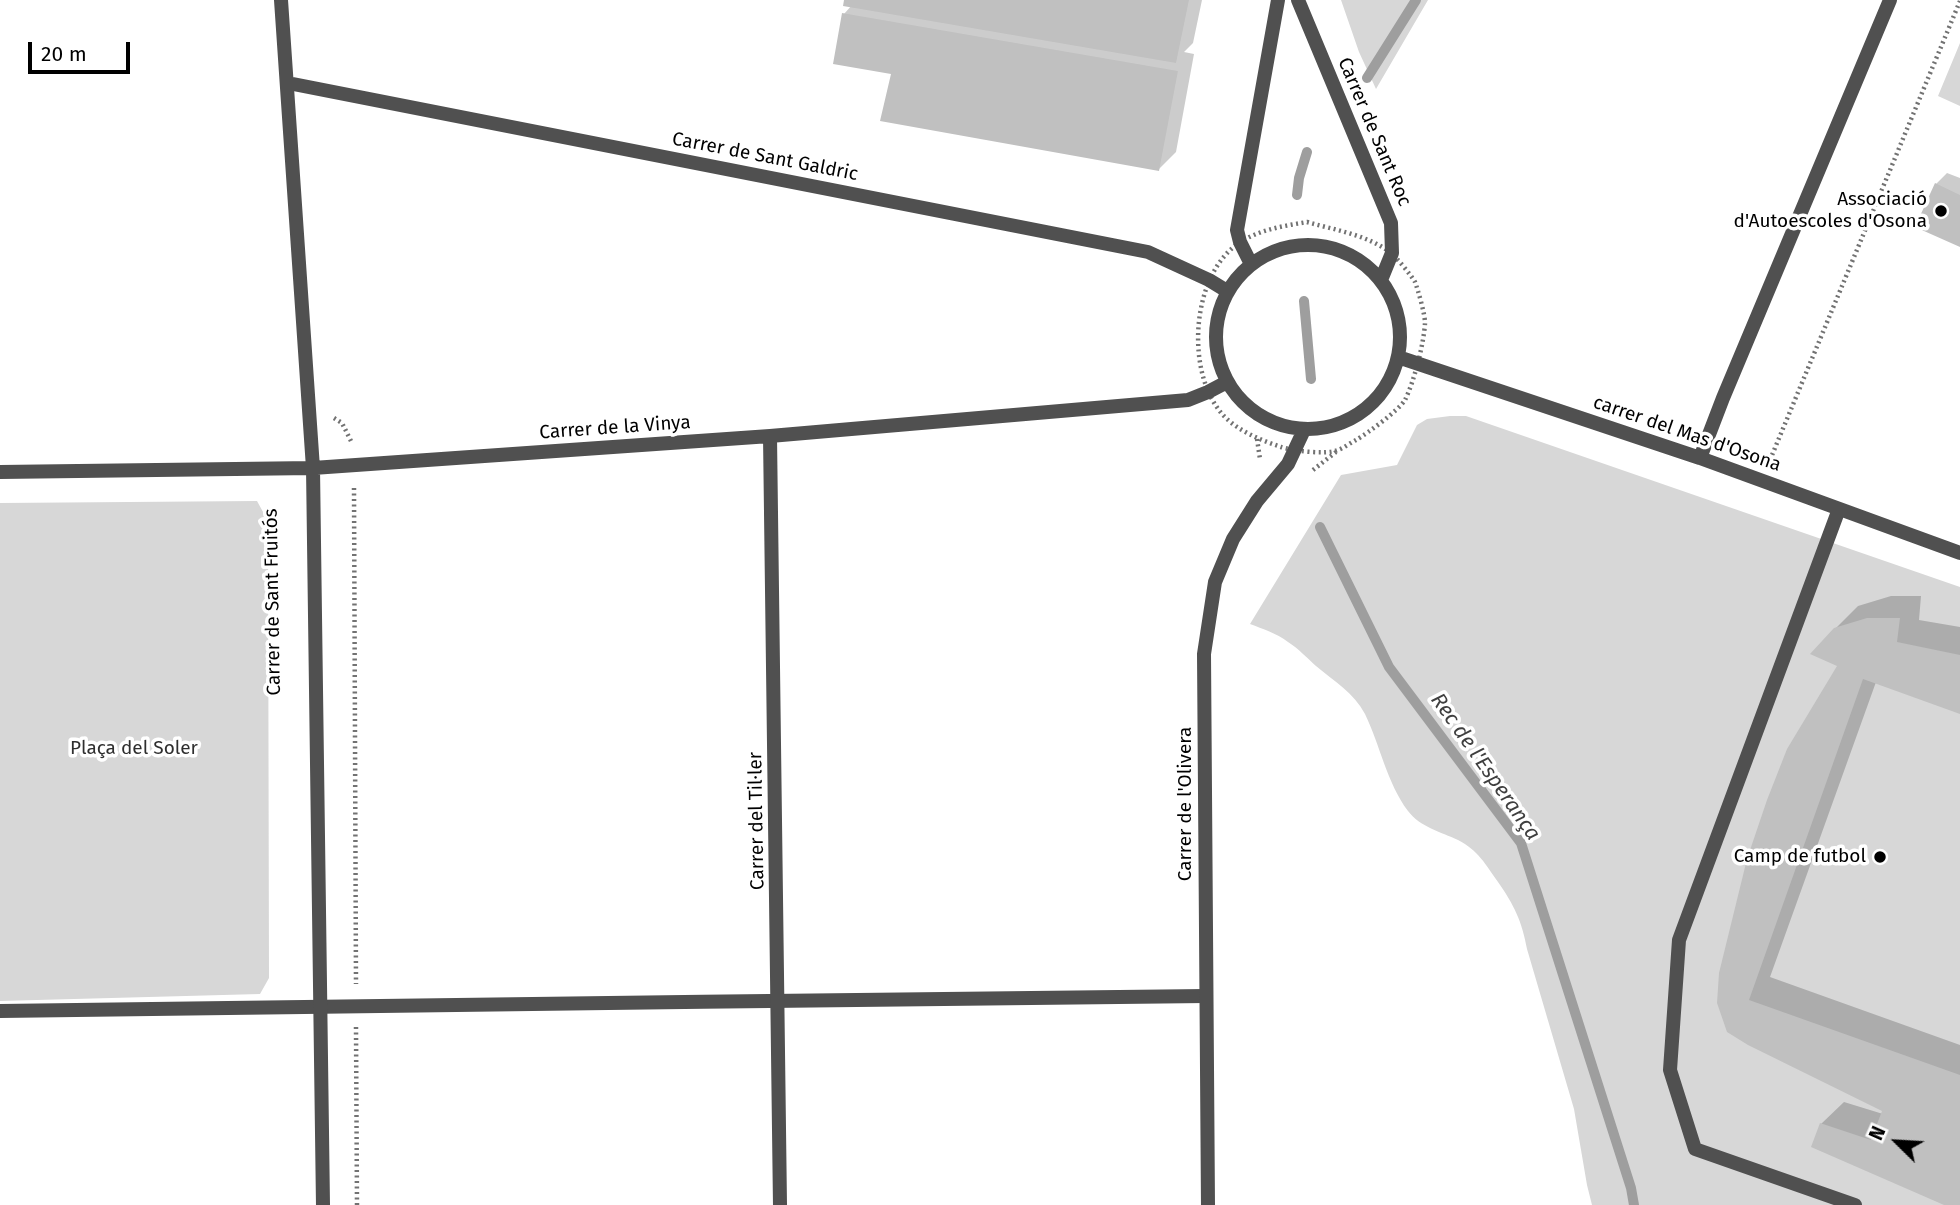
<!DOCTYPE html>
<html>
<head>
<meta charset="utf-8">
<style>
  body { margin:0 }
  #map { position:relative; width:1960px; height:1205px; overflow:hidden; background:#fff; font-family:"Fira Sans",sans-serif }
  canvas { display:block }
  .north { position:absolute; left:1862px; top:1107px; width:70px; height:70px; -webkit-text-stroke:5px #fff; paint-order:stroke; rotate:294deg; font-size:19px; font-weight:700; line-height:28px; text-align:center; color:#000 }
  .north::after { content:''; display:block; margin:auto; width:24px; height:32px; background:#000; clip-path:polygon(50% 0,100% 100%,50% 72%,0 100%) }
  .scale { position:absolute; left:28px; top:42px; width:102px; height:32px; box-sizing:border-box; border:4px solid #000; border-top:0; padding-left:9px; font-size:21px; line-height:24px; white-space:nowrap; color:#000; -webkit-text-stroke:5px #fff; paint-order:stroke }
</style>
</head>
<body>
<div id="map">
<canvas width="1960" height="1205"></canvas>
<div class="north">N</div>
<div class="scale">20 m</div>
</div>
<script>
const c = document.querySelector('canvas').getContext('2d');
c.lineJoin = 'round';
function fill(path, color) {
  c.fillStyle = color;
  c.fill(path, 'evenodd');
}
function trace(path, color, width, dash) {
  c.strokeStyle = color;
  c.lineWidth = width;
  c.lineCap = dash ? 'butt' : 'round';
  c.setLineDash(dash || []);
  c.stroke(path);
}
function drawText(font, color, halo, rows, align = 'center') {
  c.font = font + ' "Fira Sans",sans-serif';
  c.lineWidth = 7;
  c.setLineDash([]);
  c.textBaseline = 'middle';
  c.strokeStyle = halo;
  c.fillStyle = color;
  for (const [text, x, y, turn = 0] of rows) {
    c.save();
    c.translate(x, y);
    c.rotate((+turn || 0) * Math.PI / 180);
    c.textAlign = isNaN(turn) ? turn : align;
    if (halo) c.strokeText(text, 0, 0);
    c.fillText(text, 0, 0);
    c.restore();
  }
}
const green = new Path2D(`
  M1341,0h87l-52,89 -17,-37z
  M1960,43v63l-22,-10z
  M1450,416h16l494,171v618h-368l-5,-20 -13,-76 -47,-160c-5,-28 -13,-44 -29,-67 -12,-17 -20,-32 -40,-42 -17,-8 -38,-13 -50,-29 -21,-28 -28,-66 -43,-97 -11,-21 -31,-33 -49,-48 -9,-8 -17,-17 -28,-24 -12,-9 -25,-13 -38,-18l91,-149 56,-10 20,-40 10,-6z
  M257,501l11,20 1,457 -9,16 -260,7v-498z`);
const shadow = new Path2D(`
  M846,0h356l-9,43 -9,9 10,2 -18,98 -17,17 -265,-96 -50,-59 8,-9z
  M1947,173l13,5v67l-24,-61z
  M1891,596h30l-2,24 41,7v85l-84,-30 -106,295 190,68v160h-10l-129,-81 23,-22 39,12 1,-3 -155,-81 110,-365 -4,-36 23,-23z`);
const stream = new Path2D(`
  M1367,78l49,-78
  M1297,195l2,-17 8,-26
  M1304,301l7,78
  M1320,527l69,140 132,176 110,345 3,17`);
const building = new Path2D(`
  M844,0h345l-13,63 -333,-57z
  M842,13l336,58 -19,100 -279,-50 11,-47 -58,-10z
  M1935,183l25,12v52l-45,-20z
  M1867,618h33l-3,24 63,13v59l-97,-35 -114,321 211,75v130h-16l-133,-58 9,-24 51,17 11,-29 -134,-66 -21,-13 -10,-29 2,-30 28,-114 20,-59 20,-51 50,-83 -27,-12 24,-26z`);
const path = new Path2D(`
  M1307,222c28,8 61,13 84,31 6,5 20,22 24,29 3,8 10,32 10,41 -1,20 -11,59 -20,77 -6,10 -37,33 -49,40 -6,3 -12,8 -18,10 -12,5 -45,1 -57,-3 -20,-7 -41,-15 -56,-30 -41,-41 -35,-145 17,-176 20,-12 42,-15 65,-19z
  M334,418l8,5 9,18
  M1257,439l3,20
  M1770,460l190,-459
  M1313,470l23,-18
  M354,488l2,496
  M356,1027l1,178`);
const pedestrian = new Path2D(`
  M0,1011c402,-8 804,-9 1206,-15`);
const minor = new Path2D(`
  M281,0l32,468 10,737
  M1298,0l93,223 1,30 -11,27
  M288,83l860,169 61,28 18,11
  M1216 337a92 92 0 1 1 184 0a92 92 0 1 1-184 0Z
  M1251,264l-11,-22 -3,-12 41,-230
  M1398,357l302,101 260,95
  M770,436l10,769
  M1700,458l23,-60 167,-398
  M0,472l313,-4 457,-32 418,-36 20,-8 19,-10
  M1839,509l-160,431 -9,130 25,79 160,56
  M1208,1205l-4,-551 11,-72 18,-43 24,-38 31,-37 16,-34`);
const markers = [
  [1941,211,7,"#000"],
  [1880,857,7,"#000"]
];
const streetNames = [
  ["Carrer de Sant Roc",1374,132,67],
  ["Carrer de Sant Galdric",765,157,11],
  ["Carrer de la Vinya",615,428,-4],
  ["carrer del Mas d'Osona",1687,434,19],
  ["Carrer de Sant Fruitós",273,602,-91],
  ["Carrer de l'Olivera",1186,804,-90],
  ["Carrer del Til·ler",757,821,-91]
];
const poiNames = [
  ["Associació",1927,200],
  ["d'Autoescoles d'Osona",1927,222],
  ["Camp de futbol",1866,857]
];
const parkNames = [
  ["Plaça del Soler",134,749]
];
const waterNames = [
  ["Rec de l'Esperança",1485,767,55]
];
fill(green, '#d7d7d7');
fill(shadow, '#0003');
trace(stream, '#9e9e9e', 10);
fill(building, '#c0c0c0');
trace(path, '#727272', 4.5, [2, 3.5]);
trace(pedestrian, '#505050', 14);
trace(minor, '#505050', 14);
for (const [x, y, r, color] of markers) {
  const dot = new Path2D();
  dot.arc(x, y, r, 0, 2 * Math.PI);
  c.fillStyle = color;
  c.fill(dot);
  trace(dot, '#fff', 2.5);
}
drawText('19px', '#000', '#fff', streetNames);
drawText('19px', '#000', '#fff', poiNames, 'right');
drawText('19px', '#2e2e2e', '#fff', parkNames);
drawText('italic 21px', '#3f3f3f', '#fff', waterNames);
</script>
</body>
</html>
